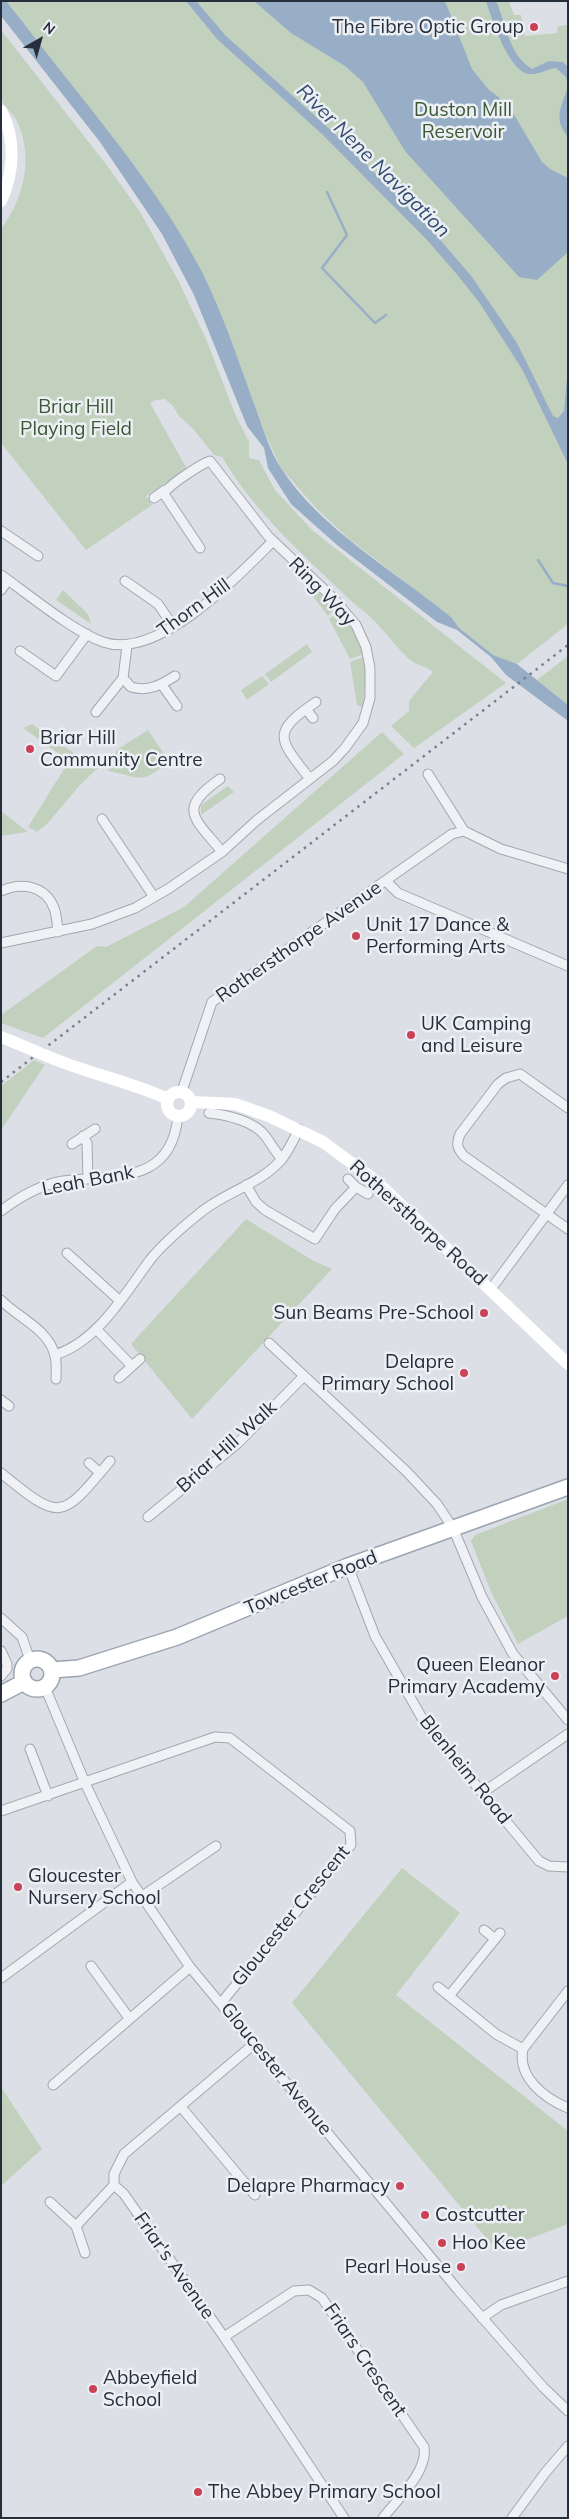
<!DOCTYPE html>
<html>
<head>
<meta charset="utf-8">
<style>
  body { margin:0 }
  #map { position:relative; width:569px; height:2519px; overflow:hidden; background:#dce0e6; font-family:Mulish,sans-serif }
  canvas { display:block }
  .frame { position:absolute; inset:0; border:2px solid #262e3c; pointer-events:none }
  .north { position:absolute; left:15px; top:15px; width:50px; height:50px; -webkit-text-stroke:4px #eceff4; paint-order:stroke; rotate:38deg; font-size:14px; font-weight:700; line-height:20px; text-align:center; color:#262e3c }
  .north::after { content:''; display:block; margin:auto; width:18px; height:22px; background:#262e3c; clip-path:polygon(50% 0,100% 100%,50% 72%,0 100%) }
</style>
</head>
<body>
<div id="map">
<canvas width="569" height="2519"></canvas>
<div class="frame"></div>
<div class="north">N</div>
</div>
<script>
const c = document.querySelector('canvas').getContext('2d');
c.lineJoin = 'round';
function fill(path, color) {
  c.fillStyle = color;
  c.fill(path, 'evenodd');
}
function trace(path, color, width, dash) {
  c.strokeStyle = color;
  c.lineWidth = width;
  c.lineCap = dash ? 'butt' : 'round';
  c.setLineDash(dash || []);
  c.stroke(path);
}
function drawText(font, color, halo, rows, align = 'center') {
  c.font = font + ' Mulish,sans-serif';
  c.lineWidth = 5;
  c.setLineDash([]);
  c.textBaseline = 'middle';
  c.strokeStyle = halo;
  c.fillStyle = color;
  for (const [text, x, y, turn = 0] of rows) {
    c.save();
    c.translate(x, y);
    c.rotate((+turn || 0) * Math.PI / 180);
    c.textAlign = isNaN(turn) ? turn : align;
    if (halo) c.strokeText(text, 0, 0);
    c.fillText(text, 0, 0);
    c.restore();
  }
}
const green = new Path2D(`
  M1,1h508l5,14h7l4,21 32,-3 1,-7 10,-1v599l-51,40 -27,-10 -31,-26 -8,-11 -102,-78 -34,-32 -34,-39 -16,-34 -35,-96 -51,-90z
  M1,30l108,138 31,44 38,68 28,59 29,75 14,28v16l10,2 16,30 37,40 194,153 -92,65 -23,-22 18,-15v-10l24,-29c-7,-6 -15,-6 -23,-12 -11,-10 -20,-22 -30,-33 -10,-12 -24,-21 -34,-31 -44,-42 -93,-86 -124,-139l-8,-2 -20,-25 -15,-14 -6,-10 -8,-7 -9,1 -6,3 37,66 -41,27 6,9 -66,45 -85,-107v-214c23,-31 33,-71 16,-108 -4,-8 -13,-14 -16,-22 -1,-8 0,-57 0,-69z
  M307,581l28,27 -7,8 -24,-32z
  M63,590l25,24 3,10 -35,-24z
  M339,610l17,23 8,21 -14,5 -21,-40z
  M307,644l5,8 -41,30 -6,-8z
  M568,656v49l-31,-25z
  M364,657l2,22 -3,28 -6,-2 -7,-43z
  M262,676l7,8 -22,16 -6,-10z
  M32,724l43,30 25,12 -20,19 -33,39 -10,8 -9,-5 41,-66 -46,-33z
  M148,730l21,31c-28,24 -27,17 -60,10l-3,-7 12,-15z
  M382,732l22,22 -361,284 -42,-15v-8l96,-69 9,1 78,-40z
  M228,786l6,6 -33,23v-10z
  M1,811l27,21 -27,4z
  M34,1060l11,5 -44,65v-44z
  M246,1219l66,41 20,9 -140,150 -61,-75z
  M568,1499v117l-50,28 -26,-50 -21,-53 4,-6z
  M402,1868l58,45 -64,82 172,136v93l-71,27 -205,-248z
  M1,2087l41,62 -41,37z`);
const water = new Path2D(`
  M1,1h5l15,19c62,82 133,160 181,252 22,44 37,91 54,137 7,20 14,42 25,59 38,60 116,105 170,149l8,11 34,27 24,9 51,41v16l-62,-46 -15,-18 -34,-27 -20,-8 -100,-77 -46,-41 -23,-36 -4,-20 -17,-22 -53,-131 -32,-61 -62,-92 -99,-126z
  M186,1h10l30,35 119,107 91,92 36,42 45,66 36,73 5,2 6,-7 4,-44v97l-46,-95 -43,-67 -24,-30 -28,-32 -105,-106 -105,-95z
  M254,1h191l27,68 17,21 16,12 8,11 29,49 8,7 18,9v74l-31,28 -18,-3 -114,-126 -42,-69 -18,-16 -54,-33z
  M486,1h10c11,24 12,53 36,68l17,-8 14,1 5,5v16l-2,-6 -10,-9c-8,1 -19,7 -27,6 -21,-3 -37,-55 -43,-73z
  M568,87v50c-15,-18 -7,-30 0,-50z`);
const stream = new Path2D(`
  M327,192l20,43 -25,33 53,55 11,-8
  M538,560l15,23 15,3`);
const street = new Path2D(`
  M154,498l11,-8
  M1,531l37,25
  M1,575c27,19 73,57 102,67 55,19 134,-65 170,-101
  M125,581l33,23 15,22
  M1,590l7,-10
  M127,646l-4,32 8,9c17,5 30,-2 44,-11
  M20,651l36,25 31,-42
  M162,685l15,21
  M306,709l7,9
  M96,712l27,-34
  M428,774l36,57 37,18 67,20
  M220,779c-44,31 -25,39 2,73
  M310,779c-31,-40 -40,-46 6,-77
  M102,819l52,78
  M386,881l12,12 170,73
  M1,891c20,-9 44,-6 53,17 3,8 3,16 4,24
  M1,943l91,-19 43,-16 33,-19 54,-37 35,-32 76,-59 12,-13 18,-25 7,-25v-30l-4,-21 -10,-22 -23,-27 -65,-62 -58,-75c-9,3 -43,25 -46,33l36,54
  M182,1091l30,-89 240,-168 12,-3
  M568,1108l-48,-34 -14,4 -8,6 -38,50c-4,10 -3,14 4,22l104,73
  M209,1113c18,2 46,8 57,24 6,8 9,15 16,22
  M83,1136l4,7 1,36
  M72,1144l23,-15
  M348,1179l8,8
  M246,1185l10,17 9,8 50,29 20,-30 21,-22 12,7
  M1,1211c18,-14 39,-26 62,-30 50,-7 108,5 115,-65
  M67,1253l53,48
  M491,1289l77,-104
  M1,1300c17,18 48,29 54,56 2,7 1,16 1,23
  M96,1329l36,37
  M269,1343l138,129 30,32 16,24 29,69 31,57 55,66
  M55,1355c43,-14 69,-60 95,-95 11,-14 35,-35 50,-47 25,-21 61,-29 82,-54 7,-9 12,-20 17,-30
  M119,1378l21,-19
  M1,1400l8,6
  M89,1463l11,10
  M1,1473c60,49 60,47 109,-12
  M148,1517l90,-74 66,-67
  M348,1566l27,70 51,89 113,136 10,5 19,1
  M1,1618l21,19 8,23
  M1,1651l6,13v5l-6,7
  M45,1687l40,96 47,99 58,85 268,323 85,97 25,24
  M30,1749l18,47
  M482,1793l86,-59
  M1,1811l214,-74 15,1 120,93 1,14 -130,158
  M141,1897l75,-51
  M484,1930l11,9
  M500,1933l-51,63 47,38 27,15c-6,28 21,49 45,59
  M91,1966l38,52
  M1,1978l131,-96
  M438,1987l11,9
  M254,2044l-130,110 -10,20v11l10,9 100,143 120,181
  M523,2049l45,-58
  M53,2085l137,-118
  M181,2107l74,88
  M50,2202l26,24 38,-41
  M76,2226l9,27
  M482,2318l19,-13 67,-24
  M224,2337l70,-46 15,-1 13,8 102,149c4,25 -26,51 -41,71
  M512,2518l33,-45 23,-27`);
const secondary = new Path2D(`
  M1,111c15,27 13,62 0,90
  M1,1037l10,4
  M54,1059c37,15 77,23 114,40
  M167 1104a12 12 0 1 1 24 0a12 12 0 1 1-24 0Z
  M192,1102l43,2 34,12 54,26 53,39 192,183`);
const primary = new Path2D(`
  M22 1674a15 15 0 1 1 30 0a15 15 0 1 1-30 0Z
  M52,1670l27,-2 98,-31 171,-71 220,-79
  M1,1694l23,-12`);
const rail = new Path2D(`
  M1,1082l567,-437`);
const secondaryBridge = new Path2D(`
  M11,1041l43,18`);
const markers = [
  [534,27,5,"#cb4256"],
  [30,749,5,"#cb4256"],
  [356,936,5,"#cb4256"],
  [411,1035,5,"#cb4256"],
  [484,1313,5,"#cb4256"],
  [464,1373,5,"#cb4256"],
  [555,1676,5,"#cb4256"],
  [18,1887,5,"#cb4256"],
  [400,2186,5,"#cb4256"],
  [425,2215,5,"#cb4256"],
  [442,2243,5,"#cb4256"],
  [461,2267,5,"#cb4256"],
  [93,2389,5,"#cb4256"],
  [198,2492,5,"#cb4256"]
];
const poiNames = [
  ["The Fibre Optic Group",524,27,"right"],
  ["Briar Hill",40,738],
  ["Community Centre",40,760],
  ["Unit 17 Dance &",366,925],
  ["Performing Arts",366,947],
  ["UK Camping",421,1024],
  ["and Leisure",421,1046],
  ["Sun Beams Pre-School",474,1313,"right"],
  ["Delapre",454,1362,"right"],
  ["Primary School",454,1384,"right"],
  ["Queen Eleanor",545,1665,"right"],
  ["Primary Academy",545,1687,"right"],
  ["Gloucester",28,1876],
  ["Nursery School",28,1898],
  ["Delapre Pharmacy",390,2186,"right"],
  ["Costcutter",435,2215],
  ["Hoo Kee",452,2243],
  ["Pearl House",451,2267,"right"],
  ["Abbeyfield",103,2378],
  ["School",103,2400],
  ["The Abbey Primary School",208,2492]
];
const parkNames = [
  ["Duston Mill",463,110],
  ["Reservoir",463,132],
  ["Briar Hill",76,407],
  ["Playing Field",76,429]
];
const streetNames = [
  ["Ring Way",322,592,46],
  ["Thorn Hill",194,608,-36],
  ["Rothersthorpe Avenue",299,942,-35],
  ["Leah Bank",88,1181,-11],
  ["Rothersthorpe Road",418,1223,42],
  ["Briar Hill Walk",227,1447,-42],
  ["Towcester Road",311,1583,-22],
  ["Blenheim Road",465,1770,51],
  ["Gloucester Crescent",291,1916,-51],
  ["Gloucester Avenue",276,2069,51],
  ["Friar's Avenue",174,2266,55],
  ["Friars Crescent",365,2360,56]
];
const waterNames = [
  ["River Nene Navigation",373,161,45]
];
fill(green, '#c2d0be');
fill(water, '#97aec6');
trace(stream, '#97aec6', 2.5);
trace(street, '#a2a7b0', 11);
trace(primary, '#9ca5b2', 18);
trace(street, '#eff1f5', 9);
trace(secondary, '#fff', 12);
trace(primary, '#fff', 15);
trace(rail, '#76808f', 2.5, [2.5, 5]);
trace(secondaryBridge, '#fff', 12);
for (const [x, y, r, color] of markers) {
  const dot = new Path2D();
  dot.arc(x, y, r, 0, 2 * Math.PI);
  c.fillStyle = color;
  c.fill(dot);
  trace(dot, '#eceff4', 2);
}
drawText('19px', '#262e3c', '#eceff4', poiNames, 'left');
drawText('19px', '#3b5834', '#eceff4', parkNames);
drawText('19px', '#262e3c', '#eceff4', streetNames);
drawText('italic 20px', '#324d6f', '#eceff4', waterNames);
</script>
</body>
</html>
